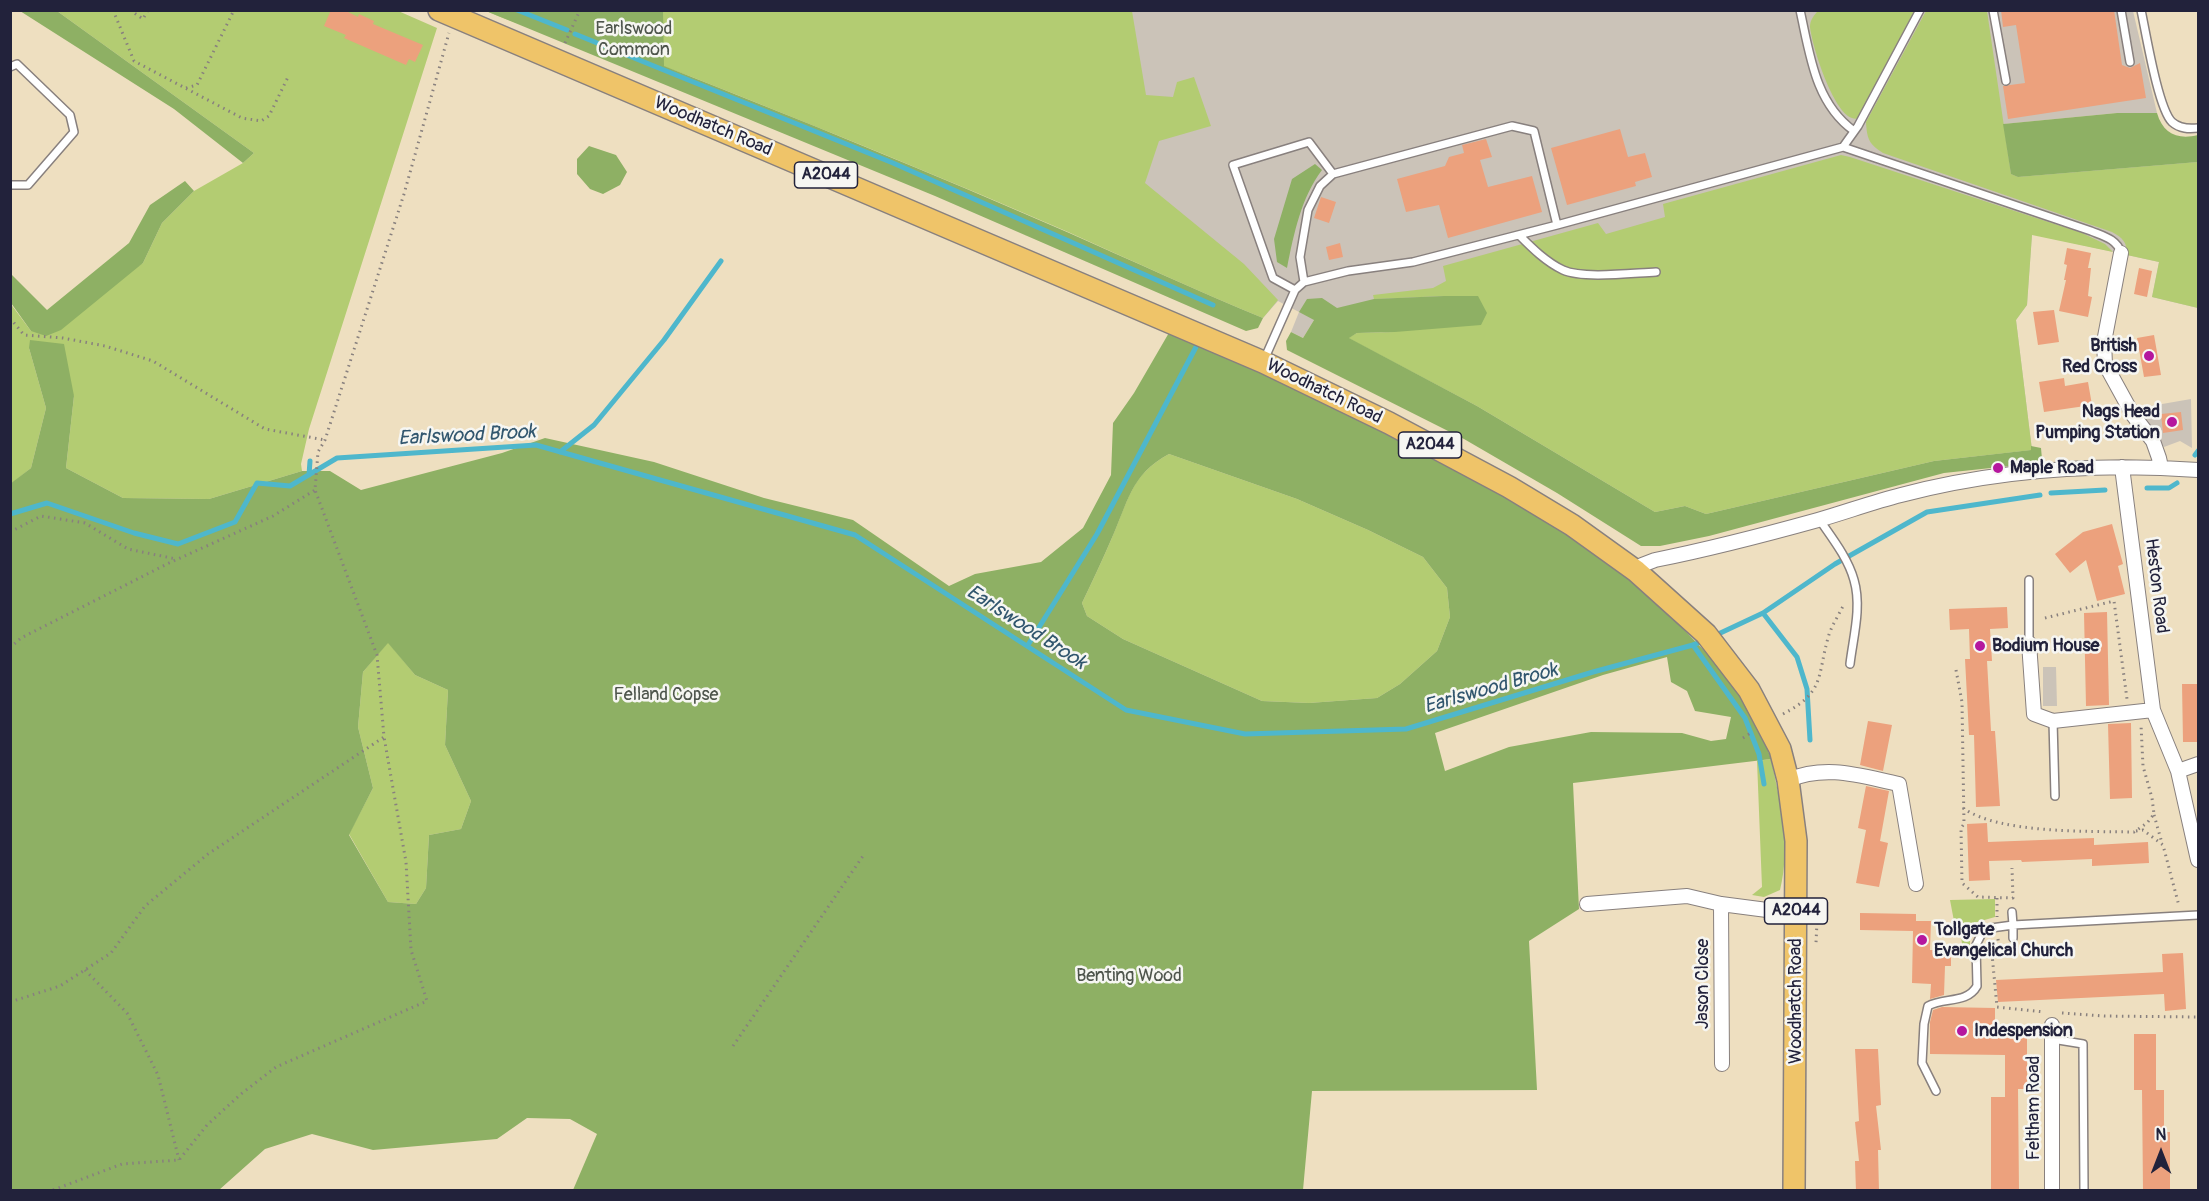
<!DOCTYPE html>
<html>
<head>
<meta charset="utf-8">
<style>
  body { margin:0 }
  #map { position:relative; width:2209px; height:1201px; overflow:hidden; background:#eedfc0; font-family:Pangolin,sans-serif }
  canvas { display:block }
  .frame { position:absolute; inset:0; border:12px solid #22223b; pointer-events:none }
  .north { position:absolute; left:2131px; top:1123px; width:60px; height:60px; -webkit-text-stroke:4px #f6f6f2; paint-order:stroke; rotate:0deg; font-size:16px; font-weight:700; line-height:24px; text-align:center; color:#22223b }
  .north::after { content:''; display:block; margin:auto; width:21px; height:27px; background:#22223b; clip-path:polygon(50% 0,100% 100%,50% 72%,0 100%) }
</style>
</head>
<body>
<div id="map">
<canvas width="2209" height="1201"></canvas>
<div class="frame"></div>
<div class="north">N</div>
</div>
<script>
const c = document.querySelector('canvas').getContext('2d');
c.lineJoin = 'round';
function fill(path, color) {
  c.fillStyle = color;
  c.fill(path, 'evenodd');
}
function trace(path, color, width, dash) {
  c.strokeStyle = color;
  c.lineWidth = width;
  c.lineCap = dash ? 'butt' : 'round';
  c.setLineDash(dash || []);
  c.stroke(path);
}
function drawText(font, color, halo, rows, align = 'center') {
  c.font = font + ' Pangolin,sans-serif';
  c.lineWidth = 5;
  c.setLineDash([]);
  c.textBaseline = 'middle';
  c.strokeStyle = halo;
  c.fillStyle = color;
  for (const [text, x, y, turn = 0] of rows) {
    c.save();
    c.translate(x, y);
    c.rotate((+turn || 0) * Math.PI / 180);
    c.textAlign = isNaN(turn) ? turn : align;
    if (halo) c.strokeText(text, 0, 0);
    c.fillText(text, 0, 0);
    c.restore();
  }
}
const industrial = new Path2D(`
  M663,11h1470l24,102h-40l-113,11 14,53 180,-15v146l-46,-11 7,-35 -127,-28 -5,71 -11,15 16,130 -718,-130 -11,18 -12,-6 8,-20 -21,-11 -15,17z
  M2191,399l1,49 -12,-7 -16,6 -25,-39z
  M2043,667h13l1,39h-14z`);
const green = new Path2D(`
  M396,10l41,18 -128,401 -8,35 1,7 -93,28 -86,-1 -57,-30 8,-72 -45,-48 17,60 -15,60 -20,16 -1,-181 21,28 112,-68 19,-40 32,-32 49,-28 11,-10 -197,-142z
  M486,11h646l14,84 27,2 4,-15 17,-5 17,49 -52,15 -14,42 99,81 34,36 -15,18c-66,-27 -130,-57 -195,-86 -124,-54 -250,-105 -376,-155 -67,-27 -140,-37 -206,-66z
  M1818,11h104l-57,104c-4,2 -8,5 -13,3 -19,-6 -40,-72 -42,-91 0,-7 4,-12 8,-16z
  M1926,11h61l24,163 7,3 180,-15v146l-46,-11 7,-35 -32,-7c0,-13 -4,-17 -15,-23l-229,-79c-14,-9 -16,-14 -17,-31z
  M1841,155l9,2 232,76 23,11 8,8 -81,-17 -5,70 -11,15 16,130 -98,11 -228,53 -21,-8 -30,6 -178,-106 -129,-68 9,-5 38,-1 49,-36 -70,3 -1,-4 60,-7 13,-7 -3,-15 155,-43 8,11 59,-17 -2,-13z
  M1169,454l128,45 71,31 55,27 24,31 3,29 -13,34 -37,33 -23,14 -68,5 -47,-2 -139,-62 -36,-23 -5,-13c10,-21 20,-42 29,-63 17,-38 19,-65 58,-86z
  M388,642l27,33 33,15 -3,55 26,56 -10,28 -32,6 -3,53 -10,16 -28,-2 -39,-68 24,-46 -15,-61 5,-55z
  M1771,759c9,42 20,89 9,131l-16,7 -12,-2 10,-8 -5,-126z
  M1995,899v18l-21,6 -4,9v17l-7,1 -2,-13h-4l-7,-37z`);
const forest = new Path2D(`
  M20,11h37l197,142 -11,10 -69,-54z
  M486,11h177l1,55c135,53 270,108 403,166 66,29 130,59 196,86l-5,10 -12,3 -311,-135z
  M2117,113h40c6,21 21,27 41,22v27l-180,15 -7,-3 -8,-50z
  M589,146l27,9 11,17 -7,13 -17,9 -13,-5 -13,-15v-15z
  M1315,164l7,6c-21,28 -28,63 -35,98l-10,-6 -3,-23 18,-60z
  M185,181l9,10 -32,32 -19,40 -82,67 -15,6 -15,-5 -20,-28v-29l36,36 82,-67 21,-38z
  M1444,296h34l9,17 -6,12 -86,7 -38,1 -8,5 128,68 178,106 30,-6 21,8 228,-53 97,-11v-4l10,2 1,11 -4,4 -94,10 -235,63 -49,10h-19l-84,-53 -93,-54 -177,-89 -1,-9 5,-9 12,6 11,-18 -15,-8 8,-13 15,-1 15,10 37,-9z
  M1170,331l206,95 171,92 92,65 82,85 28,40 13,25 9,26 -198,24 6,126 -50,32 8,149 -225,1 -9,99h-730l24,-56 -27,-15 -43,-1 -30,21 -124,11 -61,-16 -47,15 -46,41h-208l-1,-706 21,-16 15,-60 -17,-60 1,-8 34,4 10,52 -8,72 57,30 86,1 93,-28h28l31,19 141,-37 43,-15 109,24 110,36 89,22 96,66 26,-12 66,-12 42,-34 28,-53 2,-52 21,-30zM1169,454l128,45 71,31 55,27 24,31 3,29 -13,34 -37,33 -23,14 -68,5 -47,-2 -139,-62 -36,-23 -5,-13c10,-21 20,-42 29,-63 17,-37 19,-65 58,-86zM388,643l27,32 33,15 -3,55 26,56 -10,28 -32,6 -3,53 -10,16 -28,-2 -39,-67 24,-47 -15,-61 5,-55zM1667,657l4,25 16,9 8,20 36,6 -5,22 -15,2 -29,-8 -91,-1 -82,15 -64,24 -10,-38 168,-58z`);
const stream = new Path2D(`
  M517,10l50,20
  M575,34l318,129 320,142
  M560,452l34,-27 70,-85 57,-79
  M2195,455l3,-4
  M309,475l1,-14
  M2147,488h22l8,-5
  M2051,493l54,-3
  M10,514l37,-11 87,30 44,11 57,-22 22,-39 33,3 47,-28 199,-13 319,90 271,175 119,24 161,-5 187,-57 100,-27 12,-5
  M1763,613l34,44 10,32 3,51
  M1714,636l49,-23 72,-49 92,-52 113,-17
  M1028,645l69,-111 99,-187
  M1693,645l52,73 14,36 5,30`);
const building = new Path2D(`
  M331,10h13l14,7 1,-3 15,7 -1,3 50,21 -8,17 -6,-3 -3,6 -62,-27 2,-3 -22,-9z
  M2001,10h113l8,55 8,3 10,-5 6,35 -138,21 -5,-33 22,-3 -9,-58 -13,2z
  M1620,129l8,28 17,-4 7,24 -17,5 1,4 -69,19 -16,-57z
  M1486,139l6,18 -12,3 8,27 44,-11 10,36 -94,26 -9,-33 -33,7 -9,-33 48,-13 4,-9 15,-4 -2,-8z
  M1321,197l15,5 -7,21 -15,-5z
  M1340,243l3,14 -14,3 -3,-13z
  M2067,248l24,5 -3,15h3l-3,28 4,1 -4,20 -29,-6 7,-31h-2l3,-15 -3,-1z
  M2139,268l13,3 -5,26 -13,-3z
  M2054,310l5,32 -21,3 -5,-33z
  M2154,335l7,40 -17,2 -7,-39z
  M2064,378l1,8 23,-4 4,23 -48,7 -5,-30z
  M2181,412l2,18 -20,3 -2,-19z
  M2112,524l11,40 -5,2 7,28 -28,7 -11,-41 -16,13 -15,-19 28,-22z
  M2007,607l1,21 -18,1 2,32h-5l4,70h4l5,75 -24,1 -2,-72h-5l-4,-76h5l-1,-30 -19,1 -1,-21z
  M2107,612l2,93 -23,1 -2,-93z
  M2182,684h17v58h-16z
  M1868,721l24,4 -9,46 -23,-6z
  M2131,723l1,75 -22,1 -2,-75z
  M1866,786l23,5 -9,50 8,2 -9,44 -23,-4 10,-53 -8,-2z
  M1987,823l1,19 106,-4v7l54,-3 1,21 -57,3v-7l-70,3 -1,-2 -32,1 1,19 -21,1 -2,-57z
  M1860,913l56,1v7h15l-1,29h21v16h-6l-1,29 -14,4 1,-15 -19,-1 1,-52 -53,-1z
  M2183,953l3,56 -21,2 -1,-17 -166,8 -2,-22 167,-8 -1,-18z
  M1942,1007l53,1v24h32v57h-9l1,102h-28v-94h14v-42l-75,-1v-32l3,-12z
  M2134,1034h22v56h8v42h6v59h-27l-1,-101h-8z
  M1855,1049h23l3,56 -5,1 5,44h-3l1,41h-23l-1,-30h4l-4,-39 4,-1z`);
const path = new Path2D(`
  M113,10l21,51 108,57 19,3 8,-5 19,-39
  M130,10l13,9 5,-9
  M565,43l15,-33
  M186,88l11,-3 37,-75
  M10,318l14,17 39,3 42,8 48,15 112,68 60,11
  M10,532l31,-16 44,7 43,26 48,10
  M2045,618l69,-17 13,98
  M10,648l11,-10 148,-75 104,-47 42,-26
  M1956,670l6,32 2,122 -3,4 1,55 16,14 35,1 -1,-30
  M1783,714c42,-22 34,-37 45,-76 3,-12 11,-23 16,-34
  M1743,738l9,-6
  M1963,808c36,26 126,23 171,24l13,-9 7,-9 -2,-16 -9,-32 -2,-41
  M2154,815l8,28
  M2136,831l7,-1 20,15 16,61
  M1997,898v19
  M1815,917l2,5 -1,21
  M1998,939l1,10 -7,5 5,53 47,5
  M85,970l42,43 31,62 21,85
  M10,1002l50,-16 51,-33 34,-47 63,-52 176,-117 -7,-82 -62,-165 3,-38 7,-12 79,-246 45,-161
  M2062,1013l42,3 94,1
  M733,1046l132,-193
  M53,1190l69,-26 57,-4 28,-35 34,-31 35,-27 151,-66 -16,-51 -5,-88 -22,-125`);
const lane = new Path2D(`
  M1800,10c10,45 15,93 54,121
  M1993,10l13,71
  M2121,10l9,52
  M2141,10c5,23 17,98 31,112 8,7 17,7 26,6
  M10,67l7,-3 53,51 4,17 -46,53h-18
  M1843,147l248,84c12,5 26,8 30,22
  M1519,235c13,13 27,27 44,35 20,9 69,3 93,2
  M1304,282l-4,-25 8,-47 12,-24 13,-12 179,-48 22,5 23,94
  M1295,290l-22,-12 -40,-113 76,-23 24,32
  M1264,360l31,-70 9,-8 44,-11 65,-9 144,-37 286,-78 15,-21 62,-116
  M1819,519c13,19 29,39 35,61 8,27 -1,58 -4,84
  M2029,580v63
  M2053,721l2,75
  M2012,912l1,13 185,-10
  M2052,1039l31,5 1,146
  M1936,1091l-14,-28 2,-39 4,-18c16,-9 39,-2 49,-20l-1,-41 8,-16 29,-4v13`);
const street = new Path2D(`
  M2121,253l-17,89 1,22 28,51 20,26 6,17 2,9
  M2122,467l31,243 25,61 20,89
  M1636,571l6,-6 13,-5c55,-11 109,-25 163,-40 28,-8 55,-18 83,-25 96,-25 199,-32 297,-25
  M2029,643l5,71 19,7 100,-11
  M2178,771l20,-7
  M1788,780c39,-16 72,-4 111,4l17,100
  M1587,904l100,-8 34,8 46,6 29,-1
  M1721,904l1,160
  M2052,1025v165`);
const primary = new Path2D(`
  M439,10l824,352 126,61 120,64 63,38 64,46 70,63 43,56 31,59 8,31 8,61 -2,349`);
const markers = [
  [2149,356,6,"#b5179e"],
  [2172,422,6,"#b5179e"],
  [1998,468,6,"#b5179e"],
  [1980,646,6,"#b5179e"],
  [1922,940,6,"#b5179e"],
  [1962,1031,6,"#b5179e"]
];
const shields = [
  [826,175,63],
  [1430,445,63],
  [1796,911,63]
];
const shieldNames = [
  ["A2044",826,175],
  ["A2044",1430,445],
  ["A2044",1796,911]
];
const parkNames = [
  ["Earlswood",634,29],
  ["Common",634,50],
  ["Felland Copse",666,695],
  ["Benting Wood",1129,976]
];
const streetNames = [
  ["Woodhatch Road",713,127,23],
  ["Woodhatch Road",1324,392,26],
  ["Heston Road",2156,586,83],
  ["Jason Close",1703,984,-90],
  ["Woodhatch Road",1796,1001,-90],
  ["Feltham Road",2034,1108,-90]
];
const poiNames = [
  ["British",2137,346,"right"],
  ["Red Cross",2137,367,"right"],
  ["Nags Head",2160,412,"right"],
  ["Pumping Station",2160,433,"right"],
  ["Maple Road",2010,468],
  ["Bodium House",1992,646],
  ["Tollgate",1934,930],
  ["Evangelical Church",1934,951],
  ["Indespension",1974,1031]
];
const waterNames = [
  ["Earlswood Brook",467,436,-3],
  ["Earlswood Brook",1026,628,33],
  ["Earlswood Brook",1491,689,-16]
];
fill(industrial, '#cbc3b8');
fill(green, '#b3cc72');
fill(forest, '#8eb064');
trace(stream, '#4eb7cc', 5);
fill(building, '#eca17d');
trace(lane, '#88807e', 10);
trace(street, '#88807e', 16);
trace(primary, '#88807e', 24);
trace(path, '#88807e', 3, [1.5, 4.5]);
trace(lane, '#fff', 7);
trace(street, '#fff', 14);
trace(primary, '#efc469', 21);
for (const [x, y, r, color] of markers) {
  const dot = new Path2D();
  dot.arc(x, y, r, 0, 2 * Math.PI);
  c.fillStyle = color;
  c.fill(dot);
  trace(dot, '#f6f6f2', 2);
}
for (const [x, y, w] of shields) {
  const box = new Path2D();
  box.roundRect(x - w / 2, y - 13, w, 26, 4.5);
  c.fillStyle = '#f6f6f2';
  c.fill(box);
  trace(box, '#22223b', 1.5);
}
drawText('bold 16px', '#22223b', null, shieldNames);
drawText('18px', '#4e554c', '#f6f6f2', parkNames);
drawText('18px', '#22223b', '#f6f6f2', streetNames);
drawText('bold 18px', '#22223b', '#f6f6f2', poiNames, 'left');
drawText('italic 20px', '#31566e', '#f6f6f2', waterNames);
</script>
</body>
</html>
